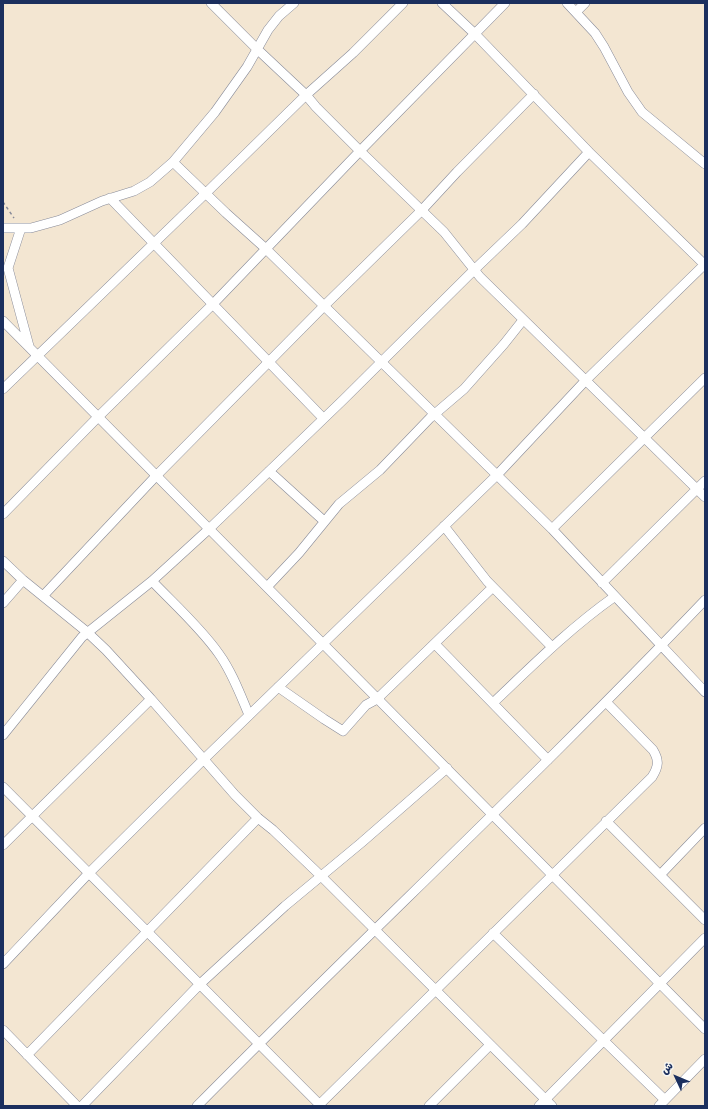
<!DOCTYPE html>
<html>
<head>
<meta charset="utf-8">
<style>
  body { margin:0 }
  #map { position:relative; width:708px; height:1109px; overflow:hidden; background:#f3e6d2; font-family:Itim,"Playpen Sans Arabic",sans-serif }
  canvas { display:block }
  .frame { position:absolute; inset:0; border:4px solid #1b2f5e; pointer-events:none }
  .north { position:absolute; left:656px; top:1057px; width:40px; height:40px; -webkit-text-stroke:3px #f6f6f2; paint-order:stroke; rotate:314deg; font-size:11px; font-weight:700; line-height:16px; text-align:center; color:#1b2f5e }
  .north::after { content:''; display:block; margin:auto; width:14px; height:18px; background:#1b2f5e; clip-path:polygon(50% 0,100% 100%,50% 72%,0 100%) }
</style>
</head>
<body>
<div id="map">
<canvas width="708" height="1109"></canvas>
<div class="frame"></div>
<div class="north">ش</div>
</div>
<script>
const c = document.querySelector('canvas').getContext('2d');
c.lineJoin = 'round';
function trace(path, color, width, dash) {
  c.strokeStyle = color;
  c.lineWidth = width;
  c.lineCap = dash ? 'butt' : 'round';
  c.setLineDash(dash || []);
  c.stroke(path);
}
const path = new Path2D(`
  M3,202l11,16`);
const minor = new Path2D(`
  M211,3l46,46 49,46 10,12 44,44 84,81 36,45 225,220
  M442,3l33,31 114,118 116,113
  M567,3l28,30 9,14 24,45 14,20 63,52
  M576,12l9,-9
  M173,162l53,51 39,35 287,281 153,163
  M110,198l213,220
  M3,228h28l29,-8 42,-19 32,-10 16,-9 23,-20 42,-50 32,-45 21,-37 11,-14 15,-13
  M21,228l-13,40 21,78
  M3,321l702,708
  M3,389l203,-196 100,-98 47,-42 50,-50
  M269,471l55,50
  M3,514l95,-97 115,-113 147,-153 145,-148
  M444,526l43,55 65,66
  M552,529l153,-151
  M3,561l20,19 64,52 19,18 45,49 84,96 23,23 15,12 48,46 231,230
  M152,581c21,22 49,47 67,73 13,18 21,40 30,61
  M602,583l103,-102
  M267,587l32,-34 40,-49 41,-34 50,-52 34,-29 40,-45 19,-24
  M43,596l113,-120 168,-170 97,-95 36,-39 77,-78
  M3,603l20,-23
  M435,644l113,116
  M278,687l46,32 19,12 23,-26 11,-6 116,-112
  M493,703c39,-37 77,-75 121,-106
  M3,735l79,-98 70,-56 57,-52 134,-129 131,-130 48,-46 67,-72
  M3,787l318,319
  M606,821l99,99
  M3,845l148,-146
  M660,875l45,-47
  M493,933l172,167
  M3,964l86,-91 114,-113 294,-285 89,-95 119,-116
  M3,1030l74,76
  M27,1055l231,-237
  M82,1106l118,-122 85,-78 76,-63 86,-75
  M197,1106c168,-170 343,-333 508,-506
  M318,1106l334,-329c7,-11 7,-17 1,-27l-47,-48
  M429,1106l61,-61
  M539,1106l166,-168
  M659,1106l46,-47`);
trace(minor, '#878a98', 10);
trace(path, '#878a98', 1.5, [3, 3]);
trace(minor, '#fff', 9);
</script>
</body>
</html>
